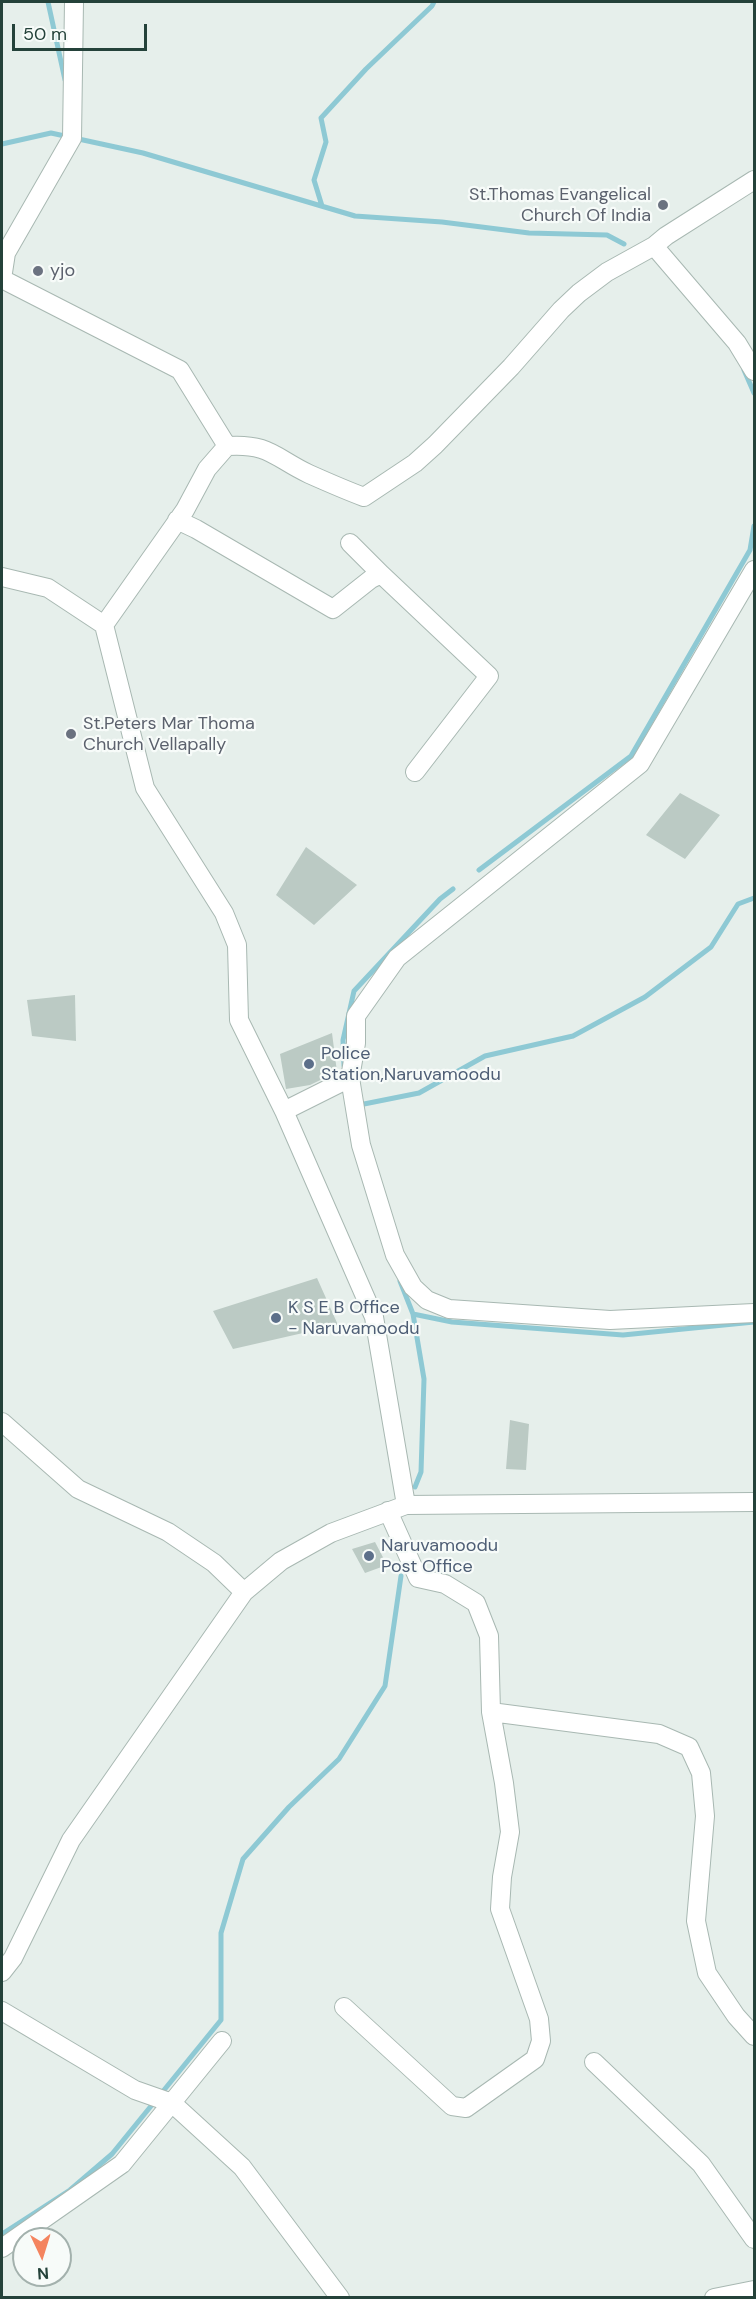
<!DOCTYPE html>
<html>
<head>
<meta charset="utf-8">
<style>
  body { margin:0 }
  #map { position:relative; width:756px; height:2299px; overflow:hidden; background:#e6efeb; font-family:"DM Sans",sans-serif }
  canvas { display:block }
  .frame { position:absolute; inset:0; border:3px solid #24423a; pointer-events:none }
  .north { position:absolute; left:12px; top:2227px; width:60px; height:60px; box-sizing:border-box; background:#f7fbf9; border:2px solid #a3b1ad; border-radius:50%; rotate:176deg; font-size:16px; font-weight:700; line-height:24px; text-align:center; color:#24423a }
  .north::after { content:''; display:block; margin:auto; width:21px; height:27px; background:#f4845f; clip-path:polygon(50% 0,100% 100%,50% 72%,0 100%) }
  .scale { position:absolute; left:12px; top:24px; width:135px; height:27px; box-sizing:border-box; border:3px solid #24423a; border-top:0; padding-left:8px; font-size:18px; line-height:21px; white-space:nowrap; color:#24423a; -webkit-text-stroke:4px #f7fbf9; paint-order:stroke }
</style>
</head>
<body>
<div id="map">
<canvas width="756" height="2299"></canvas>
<div class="frame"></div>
<div class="north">N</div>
<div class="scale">50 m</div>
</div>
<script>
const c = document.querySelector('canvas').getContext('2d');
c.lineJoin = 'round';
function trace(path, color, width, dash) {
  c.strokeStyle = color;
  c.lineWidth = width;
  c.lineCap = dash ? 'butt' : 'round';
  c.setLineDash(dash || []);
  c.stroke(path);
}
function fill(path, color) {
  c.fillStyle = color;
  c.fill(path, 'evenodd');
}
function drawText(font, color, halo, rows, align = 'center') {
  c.font = font + ' "DM Sans",sans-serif';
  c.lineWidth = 4.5;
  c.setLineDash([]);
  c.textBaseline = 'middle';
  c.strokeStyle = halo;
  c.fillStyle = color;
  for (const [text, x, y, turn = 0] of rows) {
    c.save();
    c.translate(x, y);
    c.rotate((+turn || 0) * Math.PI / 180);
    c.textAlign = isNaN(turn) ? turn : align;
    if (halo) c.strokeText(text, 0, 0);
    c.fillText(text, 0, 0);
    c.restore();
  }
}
const stream = new Path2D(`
  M48,2l17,78
  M2,144l49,-11 92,20 212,63 87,6 87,11 78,2 17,9
  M322,206l-8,-26 12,-38 -5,-24 45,-49 66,-63 2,-4
  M744,370l10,23
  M479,870l152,-114 119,-206 4,-24
  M344,1066l-1,-26 11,-49 86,-92 13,-10
  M359,1105l60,-12 66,-37 88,-20 72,-39 66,-50 27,-43 16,-6
  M400,1281l13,33 39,8 171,13 131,-13
  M413,1314l11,65 -3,93 -6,15
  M2,2234l68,-44 42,-36 109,-134v-87l22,-74 46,-52 50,-48 46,-73 16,-110`);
const building = new Path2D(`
  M680,793l40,22 -35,44 -39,-24z
  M306,847l51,38 -43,40 -38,-30z
  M75,995l1,46 -44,-5 -5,-36z
  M332,1033l5,39 -27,13 -24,4 -6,-35z
  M317,1278l21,47 -105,24 -20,-38z
  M510,1420l19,4 -3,46 -20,-1z
  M375,1542l12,23 -22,8 -13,-24z`);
const minor = new Path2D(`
  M74,2l-2,136 -66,115 -4,26 178,91 47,76
  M654,246l83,97 17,28
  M177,520l19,9 137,80 38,-30 10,-5 108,102 -74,96
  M350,543l31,31
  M2,577l46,11 56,37 41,163 79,125 13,32 2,75 45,91 90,206 32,188
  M104,625l81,-115 22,-41 20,-23c42,-3 48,12 82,28 18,8 36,16 55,23l51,-34 20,-18 76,-78 50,-57 18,-17 28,-21 47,-26 12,-10 88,-56
  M350,1078l11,67 34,110 18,32 14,13 22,9 161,11 144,-7
  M284,1111l66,-33 6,-35v-27l41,-58 243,-194 114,-194
  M2,1422l76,67 90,43 46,31 30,29
  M491,1712l168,22 30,13 12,26 4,43 -9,105 11,52 29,43 18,20
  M2,1972l11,-14 58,-118 173,-248 37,-31 50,-28 75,-28 348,-3
  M344,2007l108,99 14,2 69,-49 6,-18 -2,-22 -39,-110 2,-32 8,-45 -6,-49 -13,-71 -2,-76 -13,-33 -31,-19 -27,-6 -30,-67
  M2,2011l133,79 37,13 70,64 98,131
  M594,2062l107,102 53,75
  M2,2248l120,-84 100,-123
  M714,2298l40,-8`);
const markers = [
  [663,205,6,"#6b7280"],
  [38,271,6,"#6b7280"],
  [71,734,6,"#6b7280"],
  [309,1064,6,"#5c6f8a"],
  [276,1318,6,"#5c6f8a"],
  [369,1556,6,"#5c6f8a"]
];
const worshipNames = [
  ["St.Thomas Evangelical",651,195,"right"],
  ["Church Of India",651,216,"right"],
  ["yjo",50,271],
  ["St.Peters Mar Thoma",83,724],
  ["Church Vellapally",83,745]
];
const serviceNames = [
  ["Police",321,1054],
  ["Station,Naruvamoodu",321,1075],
  ["K S E B Office",288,1308],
  ["- Naruvamoodu",288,1329],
  ["Naruvamoodu",381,1546],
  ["Post Office",381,1567]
];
trace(stream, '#8ec9d4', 5);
fill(building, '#bbcac4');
trace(minor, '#a8b8b2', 20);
trace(minor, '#fff', 18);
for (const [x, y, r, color] of markers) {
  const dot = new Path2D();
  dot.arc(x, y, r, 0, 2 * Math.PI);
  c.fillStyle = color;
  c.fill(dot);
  trace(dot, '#f7fbf9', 2);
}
drawText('18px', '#5b616d', '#f7fbf9', worshipNames, 'left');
drawText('18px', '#4e5e75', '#f7fbf9', serviceNames, 'left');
</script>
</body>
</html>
